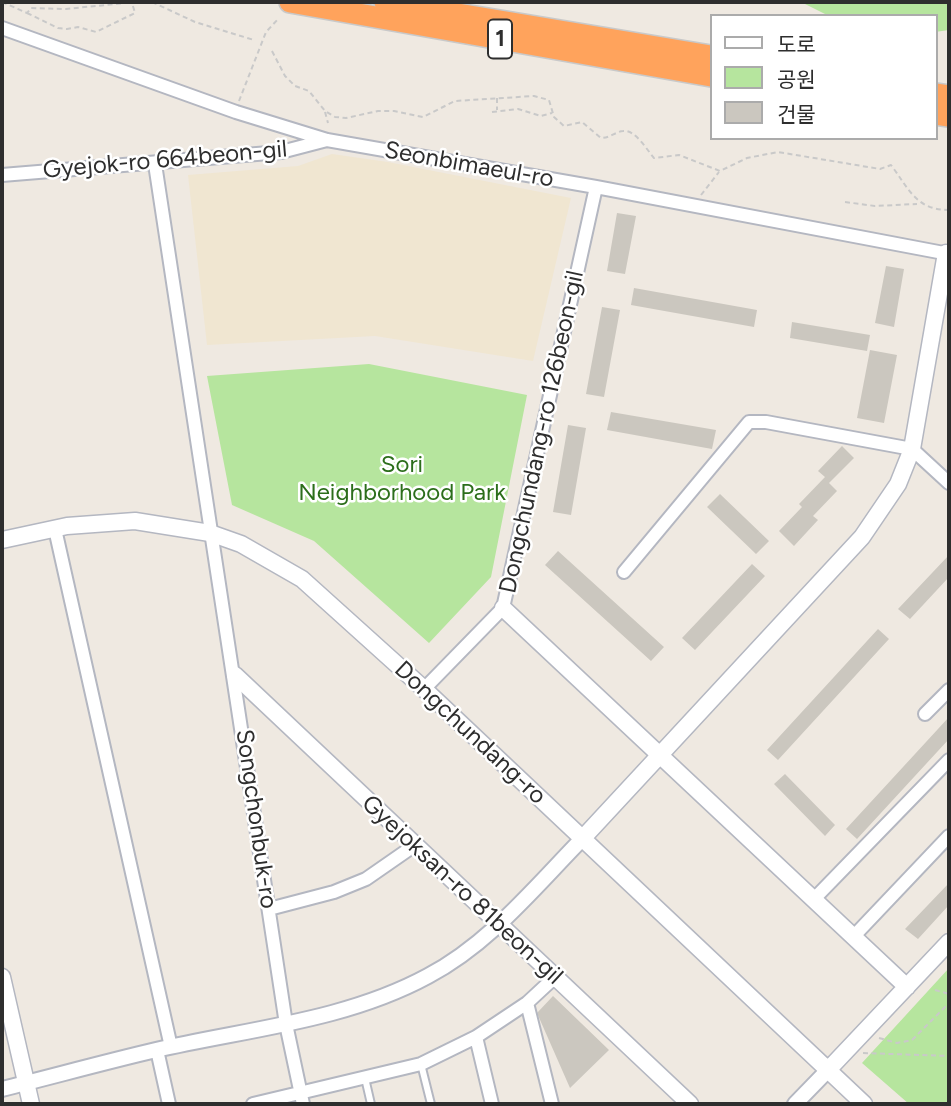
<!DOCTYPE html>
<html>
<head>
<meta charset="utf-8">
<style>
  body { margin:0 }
  #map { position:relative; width:951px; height:1106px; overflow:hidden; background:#efe9e1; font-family:Figtree,"Noto Sans KR",sans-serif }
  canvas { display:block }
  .frame { position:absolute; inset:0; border:4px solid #2e2e2e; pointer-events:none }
  .legend { position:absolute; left:710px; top:14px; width:228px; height:126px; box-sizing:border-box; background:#fff; border:2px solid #ababab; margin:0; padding:9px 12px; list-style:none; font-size:21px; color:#2e2e2e }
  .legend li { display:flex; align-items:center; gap:14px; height:35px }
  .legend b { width:35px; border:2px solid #ababab }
</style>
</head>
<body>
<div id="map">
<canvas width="951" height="1106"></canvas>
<div class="frame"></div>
<ul class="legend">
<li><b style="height:9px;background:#fff"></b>도로</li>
<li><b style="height:19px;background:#b6e59e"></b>공원</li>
<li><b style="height:19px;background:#cbc7bf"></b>건물</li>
</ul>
</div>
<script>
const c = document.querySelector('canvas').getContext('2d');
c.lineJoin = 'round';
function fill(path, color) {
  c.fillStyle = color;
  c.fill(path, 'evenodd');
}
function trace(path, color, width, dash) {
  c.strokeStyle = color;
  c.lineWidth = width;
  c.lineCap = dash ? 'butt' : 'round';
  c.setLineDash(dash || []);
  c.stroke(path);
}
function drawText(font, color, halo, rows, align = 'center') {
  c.font = font + ' Figtree,sans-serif';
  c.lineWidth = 5;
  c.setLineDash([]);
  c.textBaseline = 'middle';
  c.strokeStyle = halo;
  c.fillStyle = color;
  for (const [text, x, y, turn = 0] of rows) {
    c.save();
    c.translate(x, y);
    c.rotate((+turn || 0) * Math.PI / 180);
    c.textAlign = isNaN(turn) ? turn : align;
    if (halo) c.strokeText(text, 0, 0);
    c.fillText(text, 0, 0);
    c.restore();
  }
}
const education = new Path2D(`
  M332,154l56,8 183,36 -38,163 -158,-25 -168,9 -19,-170 110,-9z`);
const green = new Path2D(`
  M801,2h148v28l-14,2v-16h-106z
  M369,364l158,31 -36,182 -62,66 -115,-102 -82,-36 -25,-129z
  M949,968v136h-40l-47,-41z`);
const building = new Path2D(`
  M617,213l19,3 -11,58 -18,-3z
  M886,266l18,3 -10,58 -19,-4z
  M634,288l123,22 -3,17 -123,-22z
  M602,307l18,3 -16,87 -18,-3z
  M792,322l78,13 -3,16 -77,-13z
  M870,350l27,5 -13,68 -27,-5z
  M611,412l105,18 -4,19 -105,-19z
  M568,425l18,3 -15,87 -18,-3z
  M842,446l12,12 -25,25 8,8 -24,25 5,4 -24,26 -15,-15 23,-24 -3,-3 26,-27 -7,-6z
  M720,494l49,47 -13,13 -49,-47z
  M558,551l106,96 -13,14 -106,-96z
  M949,555v22l-39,42 -12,-10z
  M752,564l13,12 -70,74 -13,-12z
  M878,629l11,10 -111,121 -11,-10z
  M949,717v22l-92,100 -11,-10z
  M785,774l50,51 -10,11 -51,-52z
  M949,883v22l-31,34 -13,-10z
  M553,996l56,54 -39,38 -33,-75z`);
const path = new Path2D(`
  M2,2l25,11 4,-5 35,1 69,-7
  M152,2l43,20 59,18
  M27,13l31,15 9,1 11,-2 18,5 39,-19 -3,-10
  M272,51l13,25 10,10 14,5 16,20 10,6 11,1 32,-7h16l29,6 32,-16 79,-5 15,4 5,17 10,9 18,-4 19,16c9,0 14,-6 22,-7 12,-2 24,19 31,27l25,-3 41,16 27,-13 31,-6 102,17 11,-4c18,24 25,45 58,45
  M497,98v12
  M239,101l27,-69 13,-14
  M325,112l3,11
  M492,112l26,-3 23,7 11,-3
  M701,195l18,-23
  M845,202l30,4 42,-2
  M935,990l14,4
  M879,1038l18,5 15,-3 37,-37
  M863,1053l86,3`);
const service = new Path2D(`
  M421,1064l10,40
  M365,1078l6,26`);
const minor = new Path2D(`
  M2,28l234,84 91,28 269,47 353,67
  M155,164l131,860 17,80
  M2,175l279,-23 46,-12
  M55,529l116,518
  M624,572l125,-150h17l146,27 37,34
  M424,689l79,-81 93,-421
  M925,714l24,-24
  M814,899l135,-139
  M269,909l65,-17 32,-13 49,-34
  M854,936l95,-100
  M527,1003l25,101
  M476,1037l16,67
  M157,1050l12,54
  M253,1104l168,-40 55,-27 51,-34 28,-26`);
const tertiary = new Path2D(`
  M2,1089c52,-13 103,-27 154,-39 91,-21 189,-29 272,-74 61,-32 106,-88 154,-137
  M795,1104l33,-34`);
const secondary = new Path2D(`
  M2,540l65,-14 68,-5 75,12 31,11 61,35 122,110 440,415
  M503,608l404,379
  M235,675l455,429
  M582,839l280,-302 36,-53 14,-35 34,-196
  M2,977l29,127
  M828,1070l121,-128`);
const motorway = new Path2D(`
  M290,2l421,74
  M385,2l326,54
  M935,94l14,2
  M935,114l14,2`);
const shields = [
  [500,39,24]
];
const shieldNames = [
  ["1",500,39]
];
const streetNames = [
  ["Gyejok-ro 664beon-gil",165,160,-5],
  ["Seonbimaeul-ro",469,165,10],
  ["Dongchundang-ro 126beon-gil",542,432,-78],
  ["Dongchundang-ro",470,733,43],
  ["Songchonbuk-ro",256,819,82],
  ["Gyejoksan-ro 81beon-gil",462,890,43]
];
const parkNames = [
  ["Sori",402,465],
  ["Neighborhood Park",402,493]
];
fill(education, '#f0e6d1');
fill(green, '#b6e59e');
fill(building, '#cbc7bf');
trace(service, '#b4b7c1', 10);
trace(minor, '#b4b7c1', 16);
trace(tertiary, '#b4b7c1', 18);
trace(secondary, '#b4b7c1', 19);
trace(motorway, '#c9c9c9', 24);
trace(path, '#c9c9c9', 2, [5, 3.5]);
trace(service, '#fff', 6);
trace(minor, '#fff', 12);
trace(tertiary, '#fff', 14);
trace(secondary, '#fff', 16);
trace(motorway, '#ffa35c', 21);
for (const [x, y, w] of shields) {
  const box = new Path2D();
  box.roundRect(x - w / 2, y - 19.5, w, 39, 5);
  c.fillStyle = '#fff';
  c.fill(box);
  trace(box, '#2e2e2e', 2);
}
drawText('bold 23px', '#2e2e2e', null, shieldNames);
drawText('24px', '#2e2e2e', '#fff', streetNames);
drawText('24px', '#2c6e1b', '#fff', parkNames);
</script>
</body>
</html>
